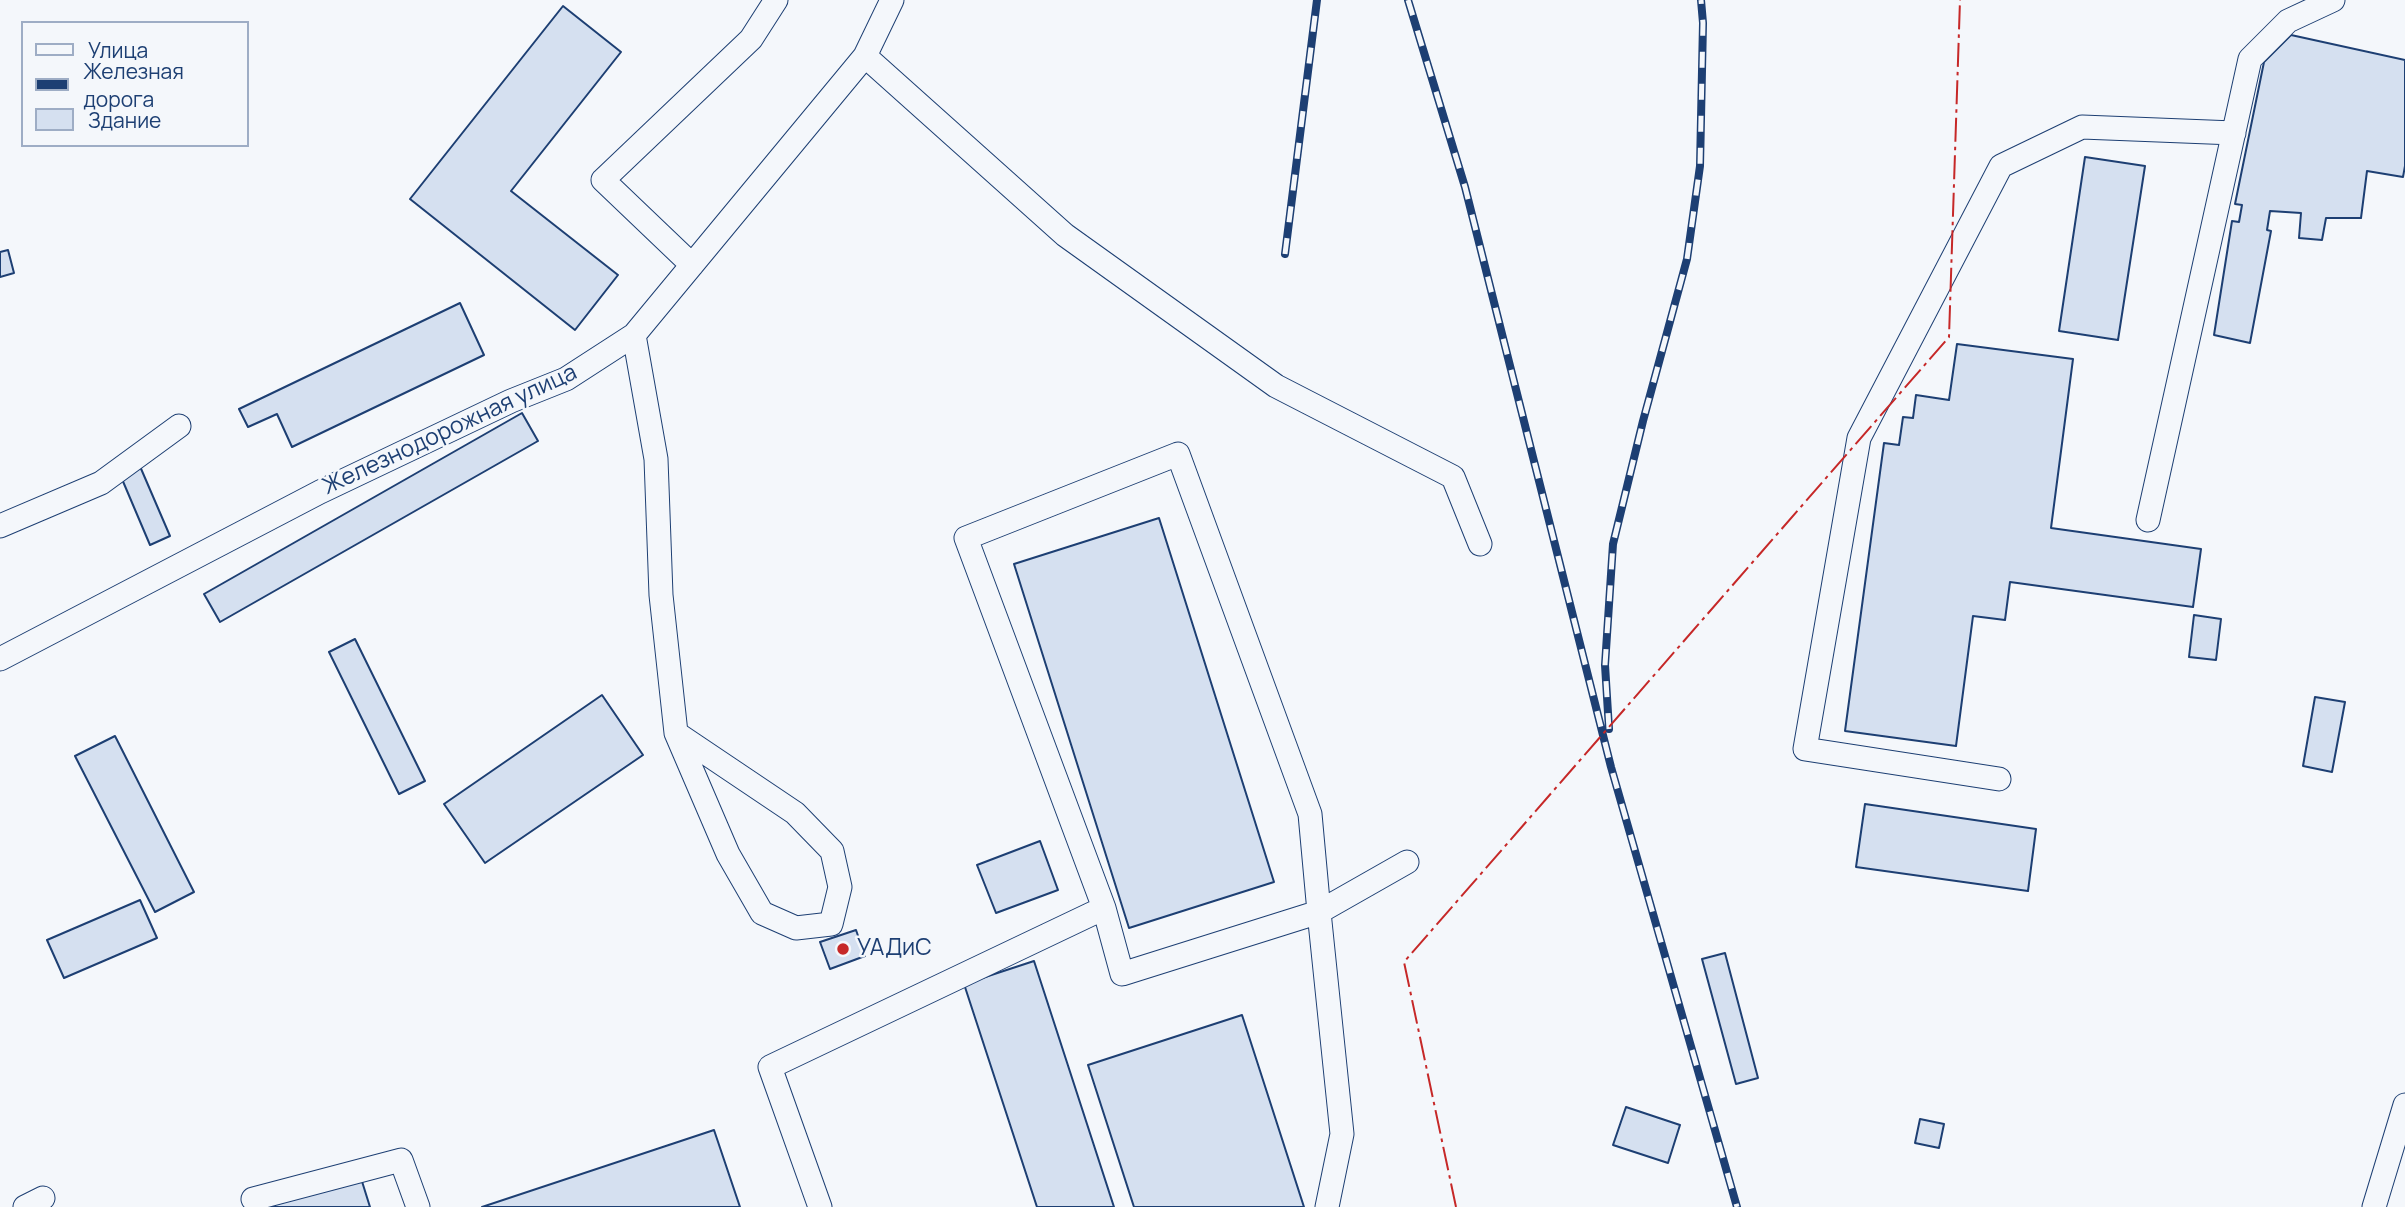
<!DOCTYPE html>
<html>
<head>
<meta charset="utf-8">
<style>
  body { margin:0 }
  #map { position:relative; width:2405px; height:1207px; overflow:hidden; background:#f4f7fb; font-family:Manrope,sans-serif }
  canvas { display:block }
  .legend { position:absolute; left:21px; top:21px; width:228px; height:126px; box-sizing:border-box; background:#f4f7fb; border:2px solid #9eadc5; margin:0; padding:9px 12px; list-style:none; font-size:21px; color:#1d3f73 }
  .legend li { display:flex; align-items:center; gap:14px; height:35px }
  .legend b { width:35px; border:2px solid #9eadc5 }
</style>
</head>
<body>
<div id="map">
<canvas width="2405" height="1207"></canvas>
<ul class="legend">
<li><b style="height:9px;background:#f4f7fb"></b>Улица</li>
<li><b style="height:9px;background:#1d3f73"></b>Железная дорога</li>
<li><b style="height:19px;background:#d5e0f0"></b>Здание</li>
</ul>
</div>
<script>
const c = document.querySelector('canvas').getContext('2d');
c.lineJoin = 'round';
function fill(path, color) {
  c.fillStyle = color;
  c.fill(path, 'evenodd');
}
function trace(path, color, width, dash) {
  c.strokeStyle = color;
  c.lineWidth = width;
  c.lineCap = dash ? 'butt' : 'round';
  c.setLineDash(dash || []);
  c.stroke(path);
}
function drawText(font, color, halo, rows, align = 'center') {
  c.font = font + ' Manrope,sans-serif';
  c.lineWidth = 5;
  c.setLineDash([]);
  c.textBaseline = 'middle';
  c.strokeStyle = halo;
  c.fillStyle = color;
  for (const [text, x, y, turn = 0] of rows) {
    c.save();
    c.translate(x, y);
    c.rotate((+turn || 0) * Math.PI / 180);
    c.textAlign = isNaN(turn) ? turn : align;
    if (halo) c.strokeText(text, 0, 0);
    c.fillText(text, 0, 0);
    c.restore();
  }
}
const building = new Path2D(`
  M563,6l58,46 -110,139 107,84 -43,55 -165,-131z
  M2291,35l114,25v106l-2,11 -36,-6 -6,47h-35l-4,22 -23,-2 2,-25 -31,-2 -3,19 4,1 -21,112 -36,-8 18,-114 7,1 3,-17 -7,-1 29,-142z
  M2085,157l60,9 -27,174 -59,-9z
  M8,250l6,23 -14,4v-25z
  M460,303l24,52 -192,92 -15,-33 -29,13 -9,-18z
  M1957,344l116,15 -22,169 150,21 -8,58 -183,-25 -5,38 -32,-4 -17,130 -111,-15 39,-288 15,2 4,-28 10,1 3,-23 33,5z
  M522,413l16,28 -318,181 -16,-28z
  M139,464l31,72 -20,9 -31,-73z
  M1159,518l115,364 -145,46 -115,-364z
  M2194,615l27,4 -5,41 -27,-3z
  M355,639l70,142 -26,13 -70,-142z
  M602,695l41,60 -158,108 -41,-59z
  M2315,697l30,5 -13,70 -29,-6z
  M115,736l79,156 -39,20 -80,-156z
  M1865,804l171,25 -8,62 -172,-24z
  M1040,841l18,49 -62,23 -19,-48z
  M140,900l17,38 -93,40 -17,-38z
  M856,930l9,26 -35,13 -10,-27z
  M1725,953l33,125 -22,6 -34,-125z
  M1034,961l80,246h-77l-73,-223z
  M1242,1015l62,192h-170l-46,-142z
  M1626,1107l54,18 -12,38 -55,-18z
  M1920,1119l24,5 -5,24 -24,-5z
  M714,1130l26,77h-258z
  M360,1175l10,32h-114z`);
const minor = new Path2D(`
  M865,56l200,179 211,151 177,91 27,67
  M692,265l-89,-85 148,-141 25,-39
  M634,335l22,124 5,136 15,138 52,121 34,59 34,15 35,-4 9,-37 -8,-36 -37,-38 -119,-80
  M2148,520l102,-461 38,-38 45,-21
  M0,526l101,-43 78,-57
  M0,659l320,-167 191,-91 55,-22 68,-44 231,-279 27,-56
  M1999,779l-194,-30 54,-311 142,-272 81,-39 152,6
  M253,1199l148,-39 17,47
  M25,1207l18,-9
  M820,1207l-50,-140 334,-159 18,66 197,-62 -9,-98 -132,-360 -212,84 138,370
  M1327,1207l15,-73 -23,-222 88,-50
  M2374,1207l31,-102`);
const rail = new Path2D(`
  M1408,0l57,187 146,580 126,440
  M1285,254l32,-254
  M1609,729l-4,-64 8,-121 30,-123 44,-162 13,-93 3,-143 -2,-23`);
const power = new Path2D(`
  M1456,1207l-52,-245 545,-625 11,-337`);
const markers = [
  [843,949,7,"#c62828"]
];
const streetNames = [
  ["Железнодорожная улица",450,430,-25]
];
const poiNames = [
  ["УАДиС",857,949]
];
fill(building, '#d5e0f0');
trace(building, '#1d3f73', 2);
trace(minor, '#1d3f73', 25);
trace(minor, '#f4f7fb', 23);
trace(rail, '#1d3f73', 8);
trace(rail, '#f4f7fb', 5, [16]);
trace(power, '#c62828', 2, [24, 5, 3.5, 5]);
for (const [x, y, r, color] of markers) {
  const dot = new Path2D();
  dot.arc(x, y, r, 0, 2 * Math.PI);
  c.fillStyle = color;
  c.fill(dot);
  trace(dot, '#f4f7fb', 2.5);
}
drawText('23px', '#1d3f73', '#f4f7fb', streetNames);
drawText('23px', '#1d3f73', '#f4f7fb', poiNames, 'left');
</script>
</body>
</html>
